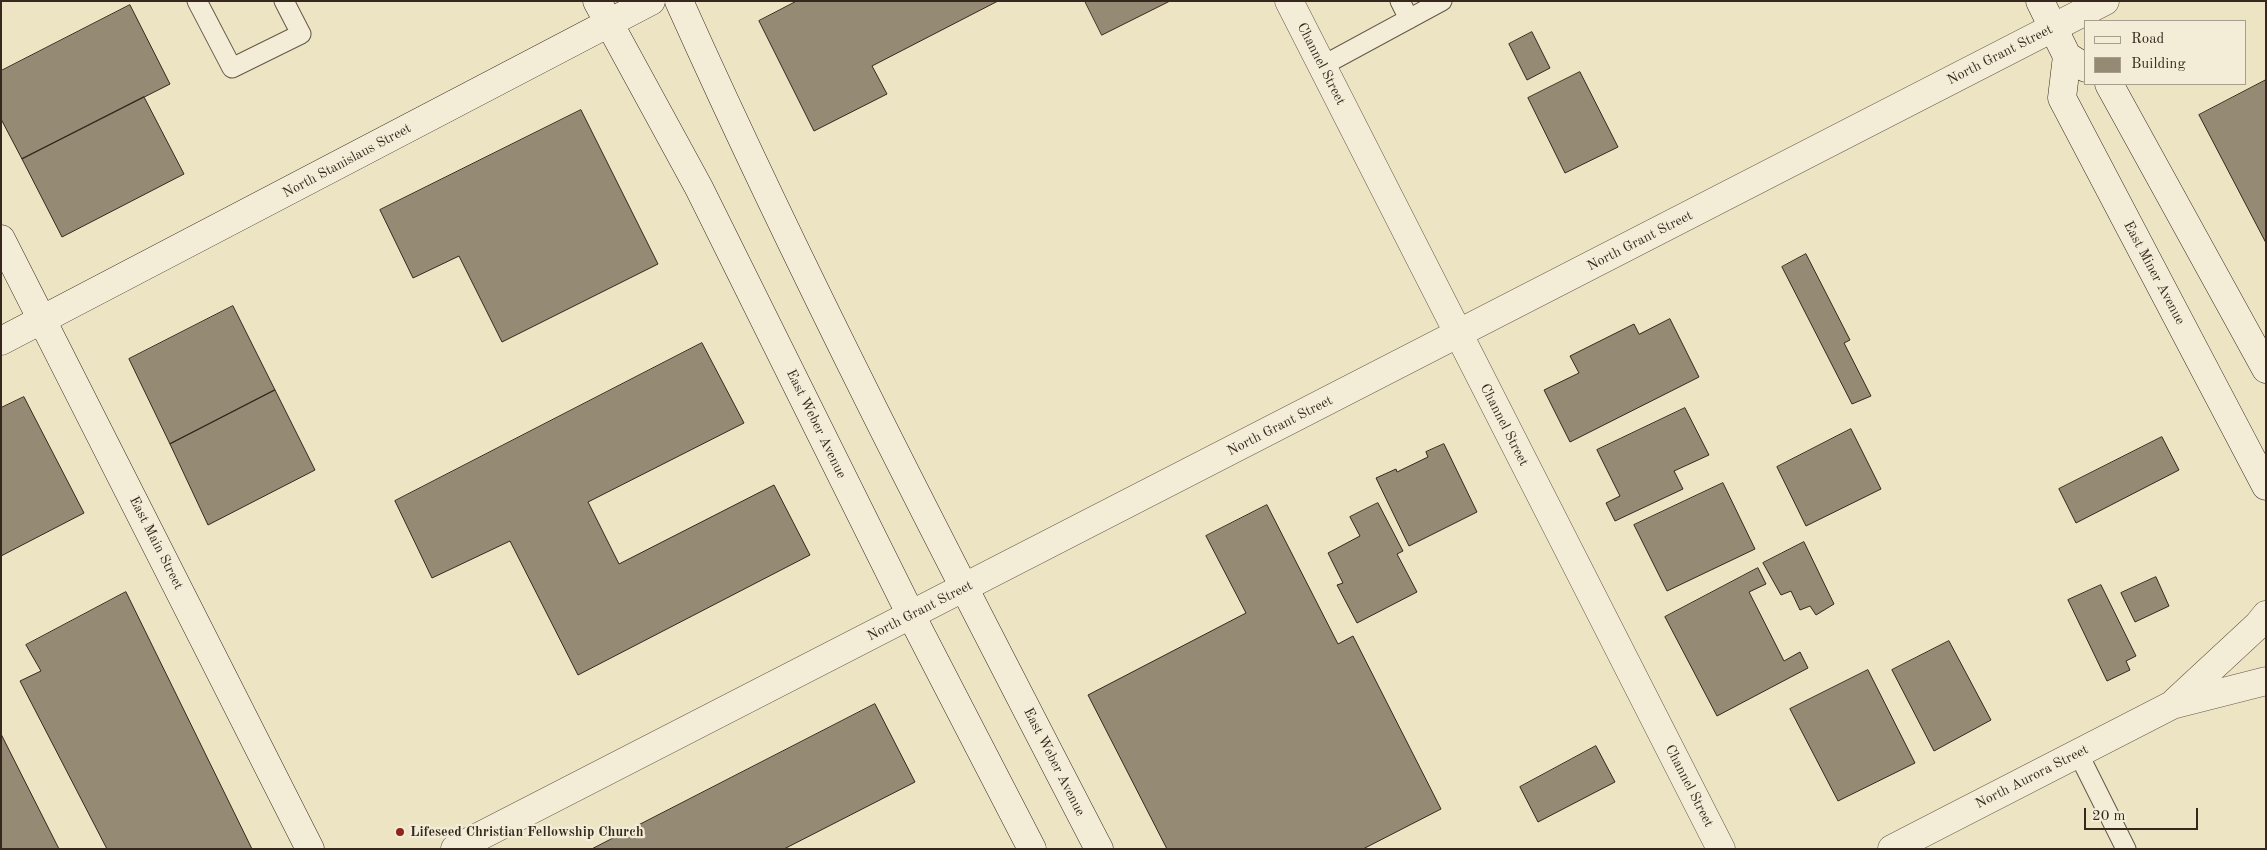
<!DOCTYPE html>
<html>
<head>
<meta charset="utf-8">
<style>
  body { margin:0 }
  #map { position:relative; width:2267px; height:850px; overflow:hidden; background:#ece4c3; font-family:"Old Standard TT",serif }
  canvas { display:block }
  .frame { position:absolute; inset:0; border:2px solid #36281d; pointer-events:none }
  .legend { position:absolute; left:2084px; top:20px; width:162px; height:65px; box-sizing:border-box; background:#f3edd8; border:1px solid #a79e8d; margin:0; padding:6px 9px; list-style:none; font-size:15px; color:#36281d }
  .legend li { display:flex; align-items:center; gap:10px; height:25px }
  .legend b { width:25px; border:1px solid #a79e8d }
  .scale { position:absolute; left:2084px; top:808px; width:114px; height:22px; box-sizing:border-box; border:2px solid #36281d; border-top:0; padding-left:6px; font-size:15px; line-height:18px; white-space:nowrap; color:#36281d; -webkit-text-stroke:4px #f3edd8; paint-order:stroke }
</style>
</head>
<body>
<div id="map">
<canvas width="2267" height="850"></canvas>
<div class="frame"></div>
<ul class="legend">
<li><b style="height:6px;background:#f3edd8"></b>Road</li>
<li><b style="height:14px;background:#958a73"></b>Building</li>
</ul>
<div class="scale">20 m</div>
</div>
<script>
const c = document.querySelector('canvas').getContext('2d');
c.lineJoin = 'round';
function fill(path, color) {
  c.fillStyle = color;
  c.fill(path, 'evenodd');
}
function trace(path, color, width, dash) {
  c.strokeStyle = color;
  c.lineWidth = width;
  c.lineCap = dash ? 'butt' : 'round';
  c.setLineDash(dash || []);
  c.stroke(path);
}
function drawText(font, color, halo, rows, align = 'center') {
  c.font = font + ' "Old Standard TT",serif';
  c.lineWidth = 4.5;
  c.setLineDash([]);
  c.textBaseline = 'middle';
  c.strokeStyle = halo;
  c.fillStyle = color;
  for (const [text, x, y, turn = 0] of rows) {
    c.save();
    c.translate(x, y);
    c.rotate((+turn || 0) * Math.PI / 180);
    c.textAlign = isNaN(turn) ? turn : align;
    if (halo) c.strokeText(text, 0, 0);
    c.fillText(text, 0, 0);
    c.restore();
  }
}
const building = new Path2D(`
  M797,1h201l-126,65 15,28 -73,37 -55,-110z
  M1085,1h85l-68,34z
  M130,5l40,79 -148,75 -21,-40v-48z
  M1532,32l18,36 -23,12 -18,-36z
  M1580,72l38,75 -53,26 -37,-75z
  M2266,80v163l-67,-128z
  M144,97l40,77 -122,63 -40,-78z
  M581,110l77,154 -156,78 -43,-86 -46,22 -33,-68z
  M1806,254l44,86 -6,3 27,53 -19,8 -70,-137z
  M233,306l42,84 -105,54 -41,-85z
  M1670,319l29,58 -129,65 -26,-52 35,-17 -9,-17 64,-32 5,10z
  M702,343l42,80 -156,79 31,62 155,-79 36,70 -232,120 -68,-134 -78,37 -37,-77z
  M275,390l40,80 -107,55 -38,-81z
  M24,397l60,116 -83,43v-148z
  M1685,408l24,47 -35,16 9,18 -68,32 -9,-18 14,-7 -23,-46z
  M1851,429l30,60 -75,37 -29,-59z
  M2162,437l17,33 -103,53 -17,-34z
  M1444,444l33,68 -68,34 -33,-68 20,-9 1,3 31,-15 -2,-5z
  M1723,483l32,66 -88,42 -33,-66z
  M1378,503l25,48 -6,3 20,38 -60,31 -20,-38 6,-2 -15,-30 32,-17 -10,-19z
  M1267,505l71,139 15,-8 88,173 -78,40h-196l-79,-154 158,-82 -40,-77z
  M1804,542l30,62 -18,11 -6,-9 -10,4 -9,-19 -10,4 -18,-32z
  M1758,568l8,16 -17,8 35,69 16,-9 8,16 -91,48 -52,-99z
  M2156,577l13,29 -34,16 -14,-29z
  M2101,585l35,71 -10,5 4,9 -23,11 -39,-81z
  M126,592l126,257h-145l-87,-168 21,-10 -15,-26z
  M1949,641l42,79 -57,31 -42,-81z
  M1868,670l47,93 -77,38 -48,-92z
  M875,704l40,78 -131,67h-192z
  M1,734l58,115h-58z
  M1596,746l19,36 -77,40 -18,-35z`);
const lane = new Path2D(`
  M197,1l35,67 69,-34 -17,-33
  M1400,1l9,18
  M1322,66l120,-65
  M2078,753l48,96`);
const street = new Path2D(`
  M1289,1l432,848
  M2175,702l83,-77 8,-10
  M455,849l1650,-848
  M1892,849l280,-144 94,-24`);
const secondary = new Path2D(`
  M597,1l102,187 212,427 121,234
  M679,1c129,288 275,568 420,848
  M2040,1l27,55 19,12
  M2067,56l-5,42 204,388
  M2109,84l157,285
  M1,239l309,610
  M1,341l650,-340`);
const markers = [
  [400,832,5,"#8f2418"]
];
const streetNames = [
  ["North Grant Street",2000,55,-27],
  ["Channel Street",1321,64,63],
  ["North Stanislaus Street",347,161,-28],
  ["North Grant Street",1640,241,-27],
  ["East Miner Avenue",2154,273,62],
  ["East Weber Avenue",816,424,64],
  ["Channel Street",1504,425,63],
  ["North Grant Street",1280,426,-27],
  ["East Main Street",156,543,63],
  ["North Grant Street",920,611,-27],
  ["East Weber Avenue",1054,762,63],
  ["North Aurora Street",2032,777,-27],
  ["Channel Street",1689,786,63]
];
const poiNames = [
  ["Lifeseed Christian Fellowship Church",410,832]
];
fill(building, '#958a73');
trace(building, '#36281d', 1);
trace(lane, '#645746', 21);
trace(street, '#645746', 29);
trace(secondary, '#36281d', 29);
trace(lane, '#f3edd8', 19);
trace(street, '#f3edd8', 28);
trace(secondary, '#f3edd8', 28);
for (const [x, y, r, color] of markers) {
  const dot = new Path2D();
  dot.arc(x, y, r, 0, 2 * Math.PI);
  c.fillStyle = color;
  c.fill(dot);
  trace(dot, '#f3edd8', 2);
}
drawText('14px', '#36281d', '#f3edd8', streetNames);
drawText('bold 14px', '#36281d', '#f3edd8', poiNames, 'left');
</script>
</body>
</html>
